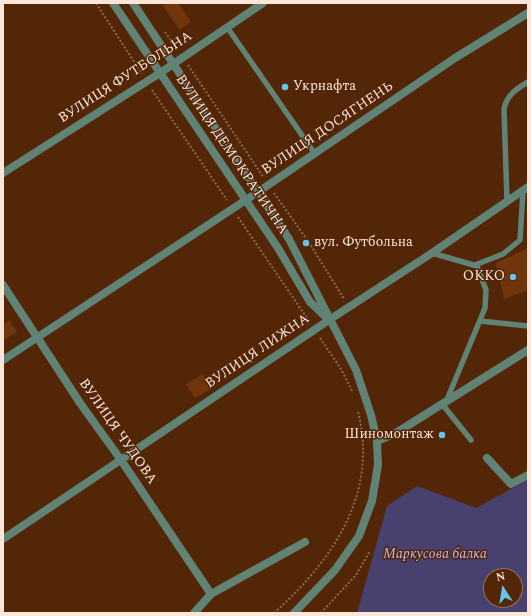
<!DOCTYPE html>
<html>
<head>
<meta charset="utf-8">
<style>
  body { margin:0 }
  #map { position:relative; width:531px; height:616px; overflow:hidden; background:#532607; font-family:Spectral,serif }
  canvas { display:block }
  .frame { position:absolute; inset:0; border:4px solid #fce6da; pointer-events:none }
  .north { position:absolute; left:483px; top:568px; width:40px; height:40px; box-sizing:border-box; background:#532607; border:1px solid #97735b; border-radius:50%; rotate:348deg; font-size:11px; font-weight:700; line-height:16px; text-align:center; color:#fce6da }
  .north::after { content:''; display:block; margin:auto; width:14px; height:18px; background:#67c4ef; clip-path:polygon(50% 0,100% 100%,50% 72%,0 100%) }
</style>
</head>
<body>
<div id="map">
<canvas width="531" height="616"></canvas>
<div class="frame"></div>
<div class="north">N</div>
</div>
<script>
const c = document.querySelector('canvas').getContext('2d');
c.lineJoin = 'round';
function fill(path, color) {
  c.fillStyle = color;
  c.fill(path, 'evenodd');
}
function trace(path, color, width, dash) {
  c.strokeStyle = color;
  c.lineWidth = width;
  c.lineCap = dash ? 'butt' : 'round';
  c.setLineDash(dash || []);
  c.stroke(path);
}
function drawText(font, color, halo, rows, align = 'center') {
  c.font = font + ' Spectral,serif';
  c.lineWidth = 3;
  c.setLineDash([]);
  c.textBaseline = 'middle';
  c.strokeStyle = halo;
  c.fillStyle = color;
  for (const [text, x, y, turn = 0] of rows) {
    c.save();
    c.translate(x, y);
    c.rotate((+turn || 0) * Math.PI / 180);
    c.textAlign = isNaN(turn) ? turn : align;
    if (halo) c.strokeText(text, 0, 0);
    c.fillText(text, 0, 0);
    c.restore();
  }
}
const green = new Path2D(`
  M528,480v133h-171l30,-107 30,-20 59,22zM491,576h24v24h-24z`);
const building = new Path2D(`
  M167,3h11l13,19 -11,8 -17,-24z
  M528,248v42l-24,9 -8,-36z
  M9,320l8,12 -14,9v-16z
  M203,374l8,15 -16,9 -9,-14z`);
const path = new Path2D(`
  M96,3l46,71
  M165,32l13,18
  M188,65l76,113
  M152,90l75,110
  M274,193l36,51 34,55
  M238,217l71,104
  M320,338l21,31 11,22
  M274,613c58,-52 105,-119 84,-201
  M321,613l35,-38 14,-24`);
const service = new Path2D(`
  M227,27l88,127
  M507,201l-3,-92c3,-14 12,-20 24,-27
  M432,253l45,13 9,24 -1,18 -39,94
  M475,265l28,-11 17,-14 3,-49
  M480,321l48,5
  M442,404l29,36`);
const minor = new Path2D(`
  M3,173l157,-100 103,-70
  M3,285l77,118 41,57 90,134
  M3,360l255,-168 197,-134 73,-45
  M487,458l24,26 17,-9
  M3,539l326,-219
  M194,613l17,-19 94,-52`);
const tertiary = new Path2D(`
  M113,3l165,245 32,54 17,16
  M133,3l156,236 67,131 15,45 6,26 1,24 -6,36 -13,35 -24,34 -41,43
  M329,320l103,-67 96,-66
  M377,441l19,-8 132,-83`);
const markers = [
  [285,87,4,"#67c4ef"],
  [306,243,4,"#67c4ef"],
  [513,277,4,"#67c4ef"],
  [442,435,4,"#67c4ef"]
];
const streetNames = [
  ["ВУЛИЦЯ ФУТБОЛЬНА",126,78,-33],
  ["ВУЛИЦЯ ДОСЯГНЕНЬ",328,129,-34],
  ["ВУЛИЦЯ ДЕМОКРАТИЧНА",231,155,56],
  ["ВУЛИЦЯ ЛИЖНА",258,352,-34],
  ["ВУЛИЦЯ ЧУДОВА",117,432,55]
];
const poiNames = [
  ["Укрнафта",293,87],
  ["вул. Футбольна",314,243],
  ["ОККО",505,277,"right"],
  ["Шиномонтаж",434,435,"right"]
];
const parkNames = [
  ["Маркусова балка",435,555]
];
fill(green, '#48416f');
fill(building, '#70350a');
trace(path, '#8e6a51', 2, [2, 2]);
trace(service, '#608376', 5.5);
trace(minor, '#608376', 8);
trace(tertiary, '#608376', 8);
for (const [x, y, r, color] of markers) {
  const dot = new Path2D();
  dot.arc(x, y, r, 0, 2 * Math.PI);
  c.fillStyle = color;
  c.fill(dot);
  trace(dot, '#532607', 1.5);
}
drawText('14px', '#fce6da', '#532607', streetNames);
drawText('14px', '#fce6da', '#532607', poiNames, 'left');
drawText('italic 14px', '#c1b7ff', '#532607', parkNames);
</script>
</body>
</html>
